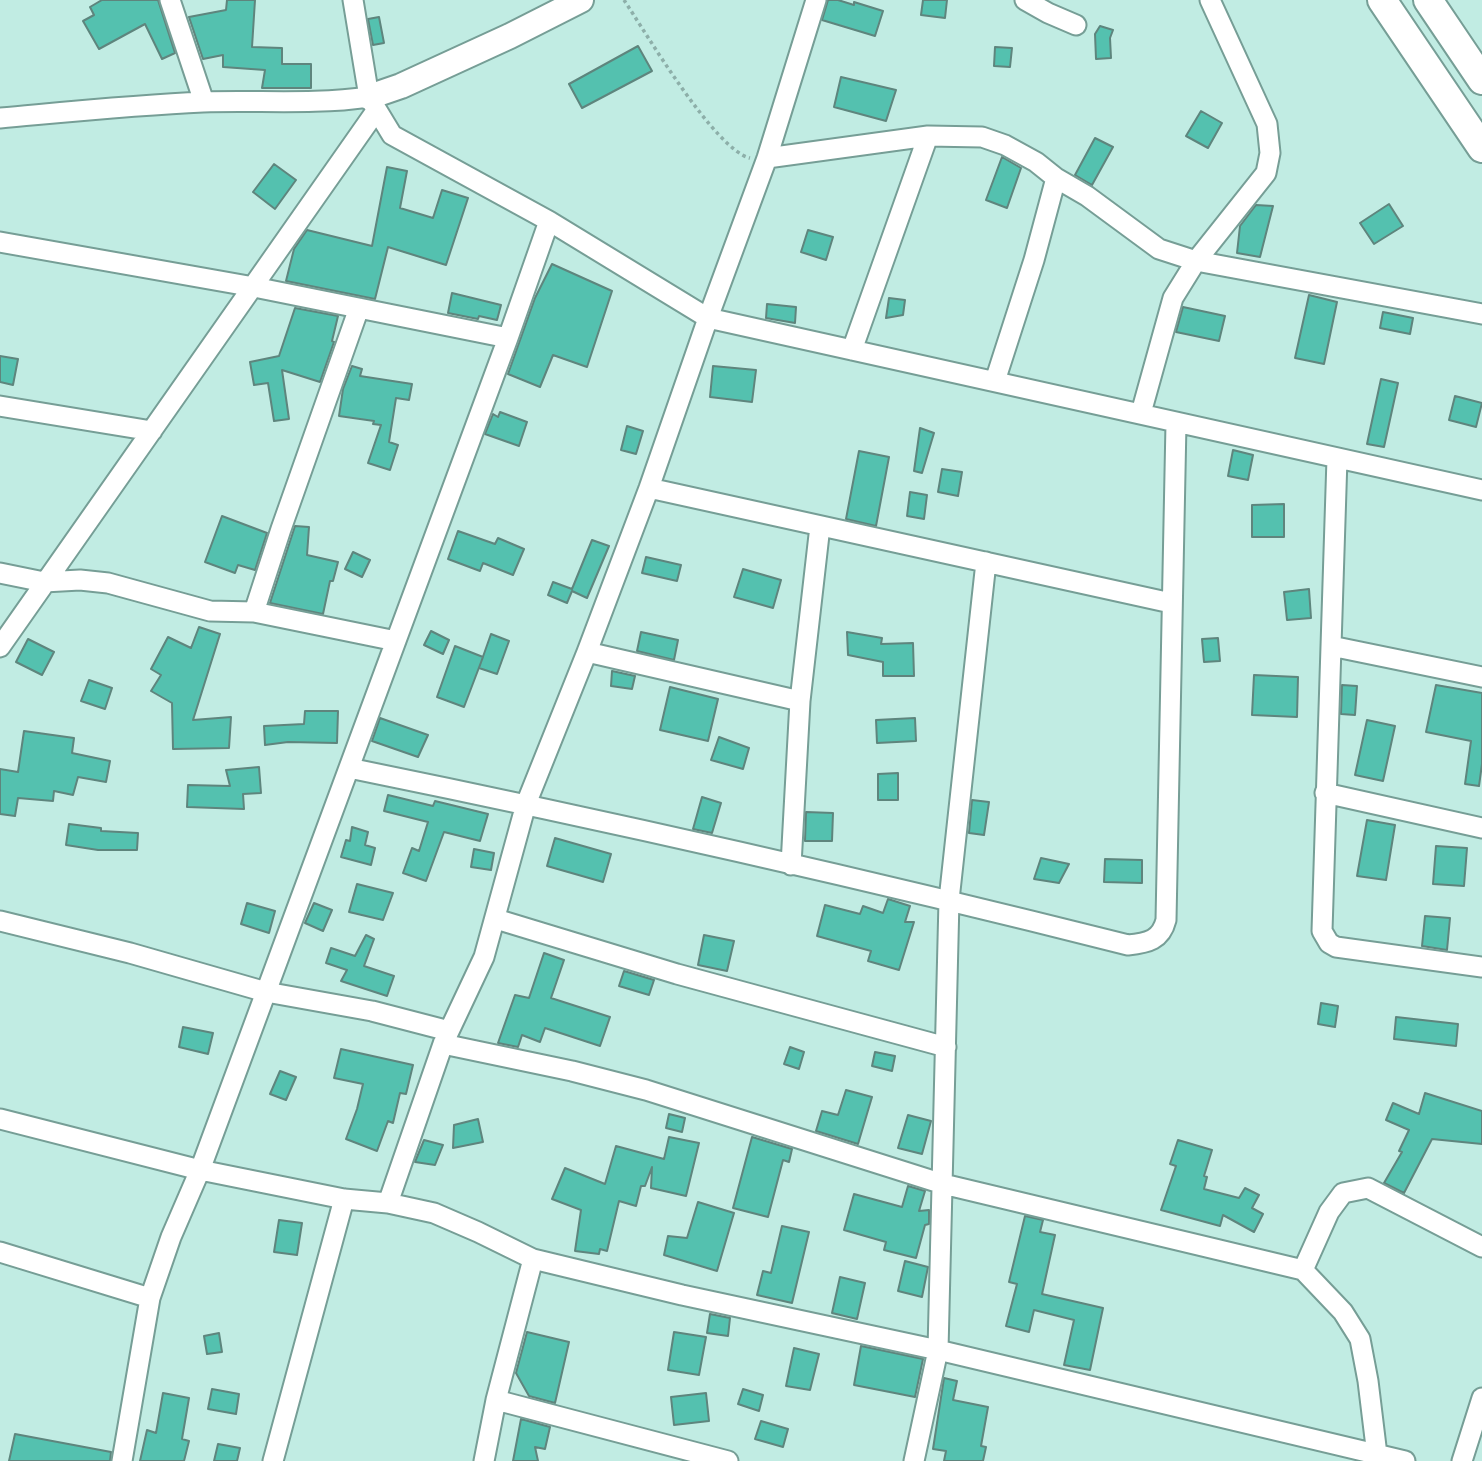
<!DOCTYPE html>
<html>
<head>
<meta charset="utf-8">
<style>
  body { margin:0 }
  canvas { display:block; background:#c1ece3 }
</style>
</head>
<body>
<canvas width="1482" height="1461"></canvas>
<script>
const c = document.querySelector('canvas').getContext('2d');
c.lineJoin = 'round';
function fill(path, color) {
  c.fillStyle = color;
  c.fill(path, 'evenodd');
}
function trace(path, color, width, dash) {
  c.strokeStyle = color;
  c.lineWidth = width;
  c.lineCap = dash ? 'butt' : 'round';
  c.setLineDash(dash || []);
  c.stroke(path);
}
const building = new Path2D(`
  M102,0h56l17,53 -13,6 -17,-35 -46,25 -16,-28 11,-6 -4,-8z
  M227,0h28l-3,47 30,1v16h29v24h-49l3,-18 -42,-3v-12l-20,4 -14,-42 37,-7z
  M828,0h10l16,5v-3l29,9 -8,25 -53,-16z
  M923,0h24l-2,18 -24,-3z
  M379,17l5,26 -11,2 -5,-26z
  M1100,26l13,4 -3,8 1,20 -15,1 -1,-25z
  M638,46l14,25 -70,37 -13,-24z
  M995,47l17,1 -2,19 -16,-1z
  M841,77l55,13 -10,31 -52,-14z
  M1201,111l21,12 -14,25 -22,-12z
  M1095,138l18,9 -21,38 -17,-10z
  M1002,157l19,11 -14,40 -21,-8z
  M274,164l22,16 -21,29 -22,-17z
  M387,167l20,4 -7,37 33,10 9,-28 26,8 -22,67 -58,-18 -13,52 -89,-18 8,-32 13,-19 65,16z
  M1389,204l14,22 -29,18 -14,-21z
  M1256,205l17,1 -13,51 -23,-4 3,-27z
  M808,230l25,7 -7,23 -25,-8z
  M552,264l60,27 -25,76 -34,-12 -13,32 -32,-13 27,-76z
  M452,293l49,12 -4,15 -18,-4 -1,3 -30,-6z
  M1309,295l28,7 -13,62 -29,-6z
  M889,298l16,2 -2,15 -17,3z
  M767,304l29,3 -1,16 -29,-5z
  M1183,307l42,9 -6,25 -43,-9z
  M295,308l43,8 -6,25 2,1 -14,40 -38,-12 7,49 -15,2 -6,-38 -14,2 -4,-23 29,-6z
  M1383,312l30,6 -3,16 -30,-6z
  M0,356l18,3 -5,26 -13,-3z
  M352,366l10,3 -2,7 52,8 -3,16 -13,-2 -7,44 9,3 -8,25 -22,-7 13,-38 -8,-1 1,-3 -35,-5 4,-27z
  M713,366l43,4 -4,32 -42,-5z
  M1381,379l17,4 -14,64 -17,-3z
  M1455,396l27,7 -6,24 -27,-7z
  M500,412l27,10 -8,24 -34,-12 8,-20 5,3z
  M627,426l16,5 -7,23 -15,-4z
  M920,428l14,5 -12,40 -8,-2z
  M1233,450l20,5 -5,25 -20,-4z
  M859,451l30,6 -13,69 -30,-7z
  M942,469l20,3 -4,24 -20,-4z
  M910,492l17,3 -3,24 -17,-3z
  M1284,504v33h-32v-32z
  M222,516l45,17 -12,37 -17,-5 -3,8 -30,-11z
  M295,526l14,1 -2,28 31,7 -5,19h-3l-7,33 -53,-11z
  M458,531l37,13 3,-6 26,11 -11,26 -30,-12 -3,8 -32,-12z
  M592,540l17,6 -22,52 -15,-7 -5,12 -19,-8 5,-13 19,7z
  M353,552l17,8 -8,17 -17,-8z
  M646,557l35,8 -4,16 -35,-8z
  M743,569l38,11 -8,28 -39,-11z
  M1309,589l2,29 -24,2 -3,-28z
  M199,627l21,7 -27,86 38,-3 -2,31 -56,1 -1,-46 -21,-12 10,-16 -10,-6 17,-32 23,11z
  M431,631l18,9 -6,14 -19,-9z
  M641,632l37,8 -4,20 -37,-9z
  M847,632l35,6 -1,6 32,-1 1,33h-31v-14l-35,-7z
  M491,634l18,7 -12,33 -18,-6z
  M1218,638l2,23 -16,1 -2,-23z
  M28,639l26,13 -12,23 -26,-13z
  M455,646l28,11 -19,50 -27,-10z
  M612,671l23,5 -3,13 -21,-3z
  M1254,675l44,2 -1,40 -45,-2z
  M89,680l23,8 -7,21 -24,-8z
  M1342,685l15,1 -2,29 -14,-1z
  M1436,685l46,8v71l-3,22 -14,-2 6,-43 -45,-9z
  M670,687l48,12 -10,42 -48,-11z
  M305,711h33l-1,32 -49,-1 -23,3 -1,-19 40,-2z
  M380,718l48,17 -10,22 -46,-16z
  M915,718l1,23 -39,2 -1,-23z
  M1367,720l28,6 -12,55 -28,-6z
  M24,731l50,7 -2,15 38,8 -4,21 -28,-5 -5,18 -19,-4 -1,10 -35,-3 -3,18 -15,-2v-45l18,3z
  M719,737l30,11 -6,21 -32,-9z
  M259,767l2,26 -18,1 1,15 -57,-2 1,-22 42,1 -4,-16z
  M898,773v27h-20v-26z
  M388,795l45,11 2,-5 53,13 -8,27 -36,-9 -18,49 -23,-8 9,-25 7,3 9,-29 -44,-11z
  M702,797l19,6 -9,30 -19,-4z
  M972,800l17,2 -5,33 -15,-2z
  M806,812l27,1 -1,28h-27z
  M1367,820l28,5 -9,55 -29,-4z
  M69,824l32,4v3l37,2 -1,17h-39l-32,-5z
  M352,827l16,5 -3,13 10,3 -4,17 -30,-8 5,-17 4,1z
  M555,838l56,16 -8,28 -56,-16z
  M1436,846l31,2 -3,38 -31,-2z
  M474,849l20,4 -3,17 -20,-3z
  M1041,858l28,6 -10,19 -25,-4z
  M1105,859l37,1v23l-38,-1z
  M357,884l36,9 -10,27 -34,-8z
  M888,899l22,7 -5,16h9l-15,48 -31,-9 3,-10 -54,-15 8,-31 35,9 3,-8 20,7z
  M247,903l28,8 -6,22 -28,-9z
  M314,903l18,7 -9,21 -18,-8z
  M1425,916l25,2 -3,32 -25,-4z
  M366,935l8,4 -10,27 30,10 -7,20 -46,-15 6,-11 -21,-7 5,-15 24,8z
  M704,935l30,6 -7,30 -29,-6z
  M544,953l20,7 -13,38 59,19 -10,29 -55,-18 -5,14 -18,-7 -4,12 -20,-4 17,-48 14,3z
  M624,971l30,9 -5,15 -30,-9z
  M1321,1003l17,3 -3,21 -17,-3z
  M1396,1017l62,7 -2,22 -62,-7z
  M183,1027l30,6 -5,21 -29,-7z
  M790,1047l14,5 -5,17 -15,-5z
  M341,1049l72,16 -7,29 -6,-1 -7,30 -5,-2 -11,30 -31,-12 11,-30 6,-25 -29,-6z
  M875,1052l20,4 -3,15 -20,-5z
  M280,1071l16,6 -10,23 -16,-6z
  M846,1090l26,7 -14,47 -42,-13 6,-20 16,4z
  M1425,1093l57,18v33l-50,-5 -28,54 -20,-10 18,-31 -3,-1 10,-21 -23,-10 7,-17 26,11z
  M669,1114l16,4 -3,14 -16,-4z
  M908,1115l23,6 -9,33 -24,-6z
  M478,1119l5,23 -30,6 1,-23z
  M669,1137l30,6 -13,53 -35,-8 1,-21 -7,19h-4l-5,20 -17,-5 -12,50 -7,-2 -1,5 -24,-3 6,-41 -29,-11 13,-31 40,16 11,-38 48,13z
  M752,1137l40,12 -3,13 -6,-2 -15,57 -35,-9z
  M424,1140l19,5 -8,20 -20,-3z
  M1178,1140l34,10 -8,26 3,1 -3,12 35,9 6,-10 14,7 -7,13 11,6 -9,18 -31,-17 -3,11 -59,-16 15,-44 -6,-2z
  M908,1186l17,5 -6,20 10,-1v14l-4,1 -9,33 -32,-8 2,-8 -42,-12 10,-36 48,13z
  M698,1202l36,11 -17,58 -53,-16 4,-19 19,2z
  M1025,1216l18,4 -3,12 15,3 -13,59 61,14 -13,62 -26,-5 10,-45 -40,-10 -5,22 -23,-6 11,-42 -8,-2z
  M279,1220l23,3 -5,32 -23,-3z
  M782,1226l27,6 -17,71 -35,-8 6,-24 8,2z
  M905,1261l23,6 -6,30 -24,-6z
  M840,1277l25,6 -8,36 -25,-6z
  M710,1314l20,4 -2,18 -21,-3z
  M527,1332l42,10 -14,61 -26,-7 -13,-23z
  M674,1332l32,5 -7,38 -31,-5z
  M219,1333l3,19 -15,2 -3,-18z
  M861,1346l62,13 -8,38 -61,-12z
  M794,1348l25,6 -9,36 -24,-4z
  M944,1378l13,3 -4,19 35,7 -7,39 5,1 -3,14h-39l2,-10 -13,-2z
  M212,1389l27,5 -3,20 -28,-5z
  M743,1389l20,6 -4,16 -21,-7z
  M163,1393l26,5 -7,41 7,2 -5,20h-44l7,-31 9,3z
  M706,1393l3,28 -35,4 -3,-28z
  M521,1419l29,8 -5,22 -10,-2 3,14h-25z
  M761,1421l27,8 -5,18 -28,-8z
  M15,1434l96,18 -1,9h-101z
  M218,1444l22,4 -3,13h-23z`);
const path = new Path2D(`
  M624,0c22,33 91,150 126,158`);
const minor = new Path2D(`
  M170,0l34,102
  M353,0l16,97 23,38 157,86 159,97 774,172
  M1025,0l23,13 28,12
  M0,118c67,-6 135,-13 203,-16 55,-2 110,3 166,-5
  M767,158l161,-22 54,1 23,8 31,17 20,16 31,18 72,53 37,12 286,53
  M0,242l254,45 254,51
  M852,350l76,-214
  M995,381l39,-121 22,-82
  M0,406l152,25
  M1141,413l32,-115 23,-37 70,-88 4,-20 -3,-29 -57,-124
  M1337,458l-6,188 151,31
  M649,488l522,115
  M0,573l44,9 36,-2 28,3 102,28 44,1 142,29
  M254,612l27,-83 78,-221
  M1331,646l-9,285 7,12 7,4 146,20
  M0,647l376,-536
  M587,652l213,49
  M349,768c261,53 521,112 779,177 20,-2 33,-5 38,-25l10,-497
  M1325,793l157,35
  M791,865l9,-164 20,-175
  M496,919l181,55 269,73
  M0,921l130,32 136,39 106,19 77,20
  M443,1044l129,27 74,19 297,94 360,86 40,42 17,27 8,42 9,74
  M0,1119l200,51 144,29 44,4 46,10 44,19 55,27 149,36 256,55 467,111
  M388,1203l55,-159 41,-87 42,-153 61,-152 62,-164 59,-170 59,-160 49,-158
  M0,1252l150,46
  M1303,1270l26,-58 14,-19 25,-5 114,59
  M496,1400l232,61
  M122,1461l28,-163 21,-61 29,-67 66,-178 242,-654 41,-117
  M273,1461l71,-262
  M484,1461l12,-61 37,-141
  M914,1461l24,-111 11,-450 37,-338
  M1462,1461l20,-63`);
const tertiary = new Path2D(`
  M369,97l32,-11 109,-50 71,-36`);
const secondary = new Path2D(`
  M1382,0l100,148
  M1428,0l54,80`);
fill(building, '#54c1af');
trace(building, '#5e857d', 2);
trace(minor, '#769e96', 23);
trace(tertiary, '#769e96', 28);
trace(secondary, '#769e96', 32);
trace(path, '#8dafa9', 3.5, [3.5, 3.5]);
trace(minor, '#fff', 19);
trace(tertiary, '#fff', 24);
trace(secondary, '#fff', 28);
</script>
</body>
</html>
